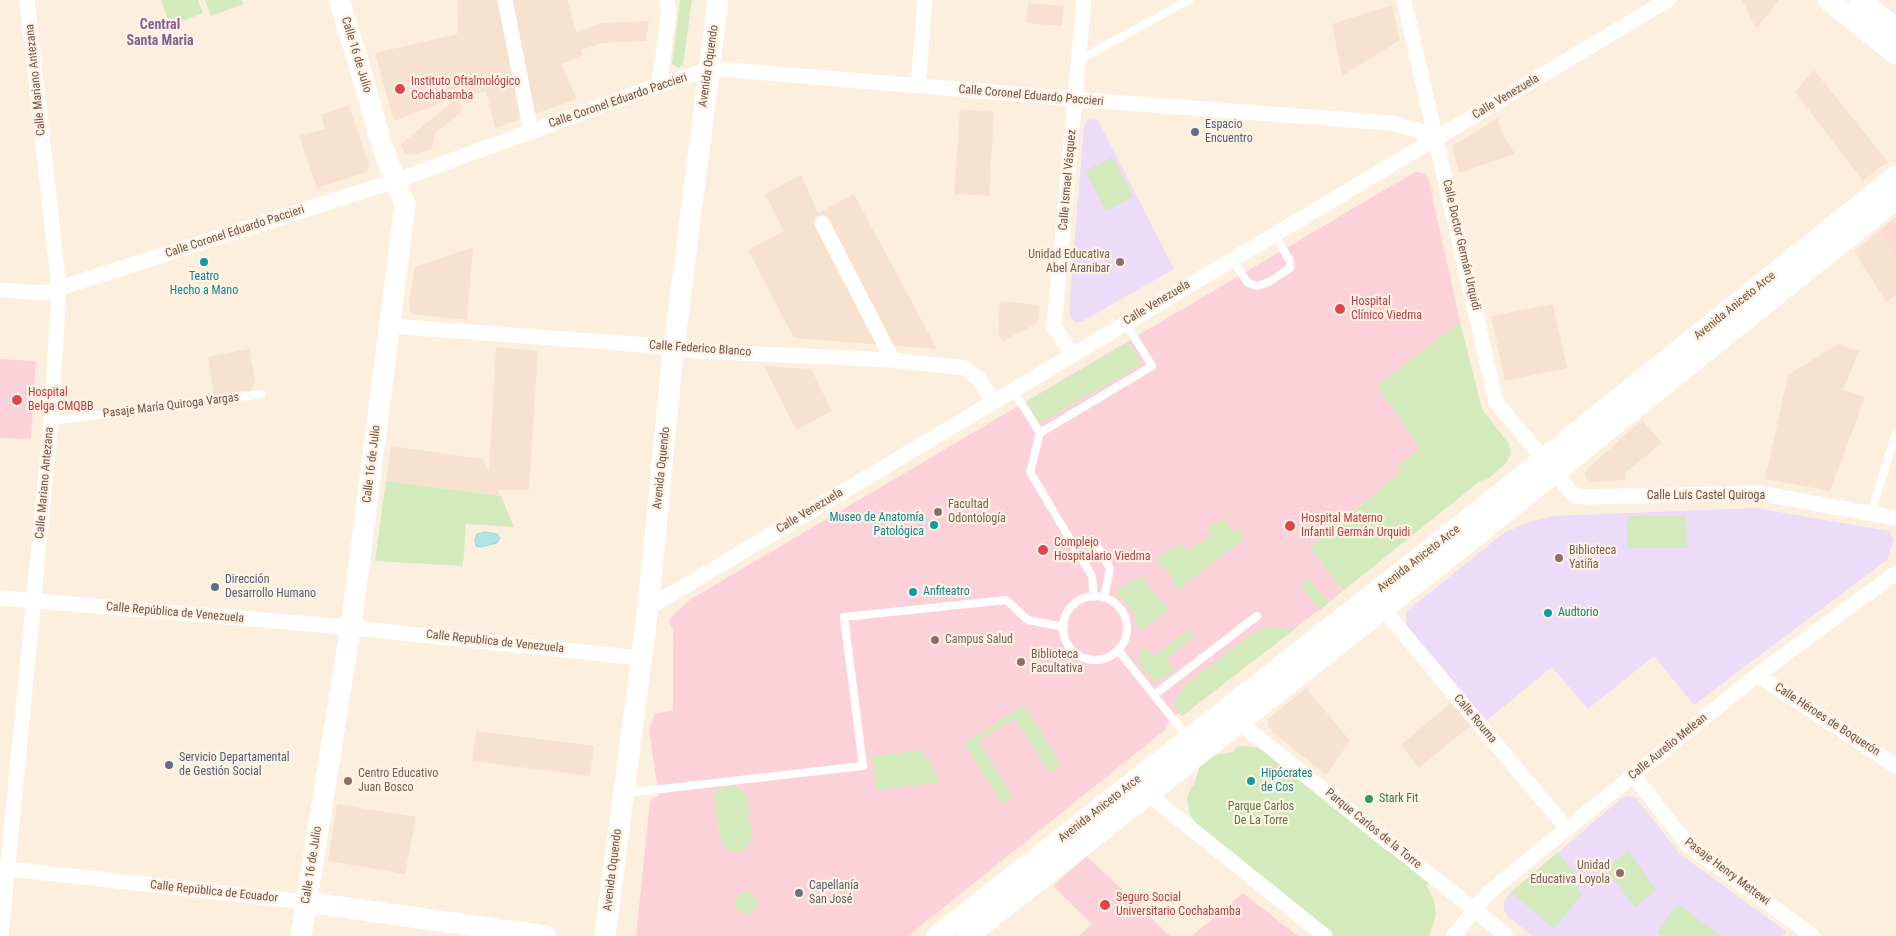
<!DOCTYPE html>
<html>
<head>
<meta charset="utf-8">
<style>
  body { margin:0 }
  canvas { display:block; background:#fdefde }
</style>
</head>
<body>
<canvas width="1896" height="936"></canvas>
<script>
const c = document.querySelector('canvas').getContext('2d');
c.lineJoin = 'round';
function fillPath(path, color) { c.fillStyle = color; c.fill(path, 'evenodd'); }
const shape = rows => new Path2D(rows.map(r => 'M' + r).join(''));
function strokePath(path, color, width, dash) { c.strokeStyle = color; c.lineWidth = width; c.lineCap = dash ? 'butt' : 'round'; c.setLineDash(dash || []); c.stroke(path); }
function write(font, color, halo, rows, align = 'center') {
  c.font = font + ' "Roboto Condensed",sans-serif'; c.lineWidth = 4.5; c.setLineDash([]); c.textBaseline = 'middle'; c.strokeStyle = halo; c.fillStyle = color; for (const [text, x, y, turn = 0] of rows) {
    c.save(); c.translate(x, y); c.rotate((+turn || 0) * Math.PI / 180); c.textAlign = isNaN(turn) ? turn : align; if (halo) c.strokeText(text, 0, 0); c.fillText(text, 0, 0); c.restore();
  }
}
fillPath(shape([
  [458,0,567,0,577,33,601,23,649,21,646,41,603,43,581,50,583,55,561,64,577,99,495,128,486,91,460,97,461,112,435,133,432,149,411,155,405,154,401,144,451,103,452,98,394,121,375,53,457,34],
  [1742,0,1779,0,1756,29],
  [1028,3,1064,6,1062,26,1026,23],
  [1392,5,1400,40,1342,76,1332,24],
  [1814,70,1888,162,1863,181,1795,92],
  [349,105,369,165,367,172,317,188,299,136,325,129,321,115],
  [960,109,994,112,989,196,954,194],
  [1498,118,1502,133,1515,154,1459,173,1452,146],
  [801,175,818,213,854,194,937,349,794,338,748,250,784,231,765,194],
  [1880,230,1896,257,1896,295,1886,302,1854,251],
  [473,247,467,320,413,314,409,310,409,303,415,267],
  [1000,301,1040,305,1038,320,1036,324,1003,341,998,333],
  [1553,304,1567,368,1505,381,1491,316],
  [1838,344,1859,351,1843,390,1865,397,1830,491,1765,479,1788,375],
  [496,347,538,351,529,490,498,490,501,496,386,481,391,446,483,459,489,471],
  [249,349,255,380,251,390,214,395,208,357],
  [764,366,811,369,832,411,796,430],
  [1642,420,1662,443,1626,472,1626,480,1594,482,1587,480,1585,474,1587,469],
  [1306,688,1350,741,1326,775,1275,734,1269,728,1268,724,1268,719],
  [1452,702,1471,725,1419,768,1401,745],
  [476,731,594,746,590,776,472,761],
  [337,804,416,817,405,874,328,861]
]), '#f7e2cf');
fillPath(shape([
  [1896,217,1896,257,1880,230]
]), '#fedbd1');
fillPath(shape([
  [1092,119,1098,120,1174,269,1081,322,1075,322,1071,318,1069,309,1084,126,1087,121],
  [1755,508,1889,531,1894,540,1887,560,1694,705,1654,656,1588,709,1552,667,1486,721,1406,626,1407,611,1504,533,1529,522,1555,516],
  [1628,796,1636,798,1680,854,1787,932,1783,936,1533,936,1508,917,1504,910,1504,902,1508,895,1622,798]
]), '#ecdbf9');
fillPath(shape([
  [1415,172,1422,173,1428,177,1460,322,1378,386,1420,448,1398,467,1401,472,1310,547,1343,591,1182,716,1179,713,1166,725,1165,730,908,936,636,936,650,802,653,797,659,796,649,730,655,713,673,711,673,630,669,623,670,619,673,615,691,599],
  [0,359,36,361,31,439,0,438],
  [1087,856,1170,936,1079,936,1092,924,1053,886],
  [1243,893,1298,936,1192,936]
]), '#fcd1d9');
fillPath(shape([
  [161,0,198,0,203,13,170,26],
  [205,0,242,0,243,4,211,16],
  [680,0,692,0,683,65,678,68,672,64],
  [1113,157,1133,197,1106,211,1085,171],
  [1460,322,1482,409,1509,444,1511,454,1506,463,1488,479,1480,481,1343,591,1310,547,1401,472,1397,467,1420,448,1377,386],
  [1129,342,1142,364,1039,423,1026,402],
  [386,481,501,496,514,527,466,524,463,566,375,561],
  [1627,516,1686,516,1687,548,1627,548],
  [1225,518,1233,532,1240,528,1244,538,1177,591,1168,570,1159,565,1157,557,1182,543,1187,550,1211,536,1207,528],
  [1141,576,1169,610,1140,631,1134,615,1124,600,1115,592],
  [1308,578,1328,603,1320,610,1300,585],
  [1268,627,1295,629,1182,716,1173,704,1186,684,1253,633],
  [1189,628,1194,636,1166,659,1175,670,1156,682,1140,666,1139,660,1142,645,1154,657],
  [1024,705,1062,765,1050,773,1015,719,978,741,1013,797,1002,803,964,743],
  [1245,746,1263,748,1273,756,1274,760,1387,851,1395,851,1428,881,1427,886,1434,901,1436,915,1429,936,1331,936,1198,826,1190,815,1187,799,1191,788,1194,784,1201,762,1206,757,1232,752,1237,747],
  [924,750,925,755,941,782,876,790,872,756],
  [732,785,743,791,746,797,753,837,747,849,735,852,728,850,723,846,720,839,714,799,716,792,720,788],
  [1628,851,1657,890,1635,907,1605,868],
  [1558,852,1575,874,1569,878,1582,894,1554,929,1511,892],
  '735 903a11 11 0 1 1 22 0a11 11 0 1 1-22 0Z',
  [1678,904,1721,936,1662,936,1657,932]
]), '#d3ebbc');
const water = shape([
  [485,532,497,534,500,538,497,543,481,547,476,546,475,540,477,534,485,532]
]);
fillPath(water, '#b2e4e7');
strokePath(water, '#98d4d9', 1);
strokePath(shape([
  [1079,60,1189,0],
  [1232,259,1248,283,1257,286,1269,282,1290,268,1290,261,1274,234],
  [1013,390,1040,433,1152,366,1125,322],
  [51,421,262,394],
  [1040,433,1030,472,1092,576,1094,597],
  [1871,513,1896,433],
  [1098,547,1110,569,1104,598],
  '1063 628a32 32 0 1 1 64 0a32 32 0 1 1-64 0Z',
  [1118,650,1188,738],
  [1154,695,1257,616],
  [626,793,863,766,844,617,1006,600,1028,620,1064,627]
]), '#fff', 8);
strokePath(shape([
  [505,0,531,132],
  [1404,0,1496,402,1570,491,1576,496,1587,497,1758,493,1896,518],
  [659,85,669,10,666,0],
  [918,86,925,0],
  [822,223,885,345,892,360],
  [0,290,45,293,59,288,395,181,659,85,709,70,732,70,1086,100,1391,123,1417,130,1437,138],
  [390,326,646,345,695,351,892,360,965,368,979,379,993,402],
  [1072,353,1054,327,1084,0],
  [0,598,334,626,640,658],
  [648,608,1668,0],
  [1383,609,1567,829],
  [1757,675,1896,766],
  [1240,721,1250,731,1507,936],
  [1633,775,1687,844,1813,936],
  [1148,794,1325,936],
  [0,868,306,902],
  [1,936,51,421,59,288,27,0],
  [1454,936,1489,892,1757,675,1896,573]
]), '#fff', 15);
strokePath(shape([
  [1828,0,1896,54],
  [1860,0,1896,29],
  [306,902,546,936],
  [301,936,353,612,405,205,382,146,358,61,339,0],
  [605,936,648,608,672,363,718,0],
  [937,936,1471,517,1896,176],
  [968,936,1457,551,1896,199]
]), '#fff', 21);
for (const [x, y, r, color] of [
  [400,89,6,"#e0444e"],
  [1195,132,5,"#5c6f8a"],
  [204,262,5,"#0f9aa8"],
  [1120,262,5,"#8d6e63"],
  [1340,309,6,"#e0444e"],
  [17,400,6,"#e0444e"],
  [938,512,5,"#8d6e63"],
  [934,525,5,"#0f9aa8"],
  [1290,526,6,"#e0444e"],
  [1043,550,6,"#e0444e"],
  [1559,558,5,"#8d6e63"],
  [215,587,5,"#5c6f8a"],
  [913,592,5,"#0f9aa8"],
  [1548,613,5,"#0f9aa8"],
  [935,640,5,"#8d6e63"],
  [1021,662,5,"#8d6e63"],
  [169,765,5,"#5c6f8a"],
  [348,781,5,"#8d6e63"],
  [1251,781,5,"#0f9aa8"],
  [1369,799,5,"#2e9e5b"],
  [1620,873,5,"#8d6e63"],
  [799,893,5,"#6b7280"],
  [1105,905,6,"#e0444e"]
]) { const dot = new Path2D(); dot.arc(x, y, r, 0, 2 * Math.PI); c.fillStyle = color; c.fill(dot); strokePath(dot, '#fff3e5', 2); }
write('12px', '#745245', '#fff3e5', [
  ["Calle 16 de Julio",356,55,73],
  ["Avenida Oquendo",709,66,-82],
  ["Calle Mariano Antezana",36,80,-96],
  ["Calle Coronel Eduardo Paccieri",1031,96,5],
  ["Calle Venezuela",1506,97,-31],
  ["Calle Coronel Eduardo Paccieri",618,101,-19],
  ["Calle Ismael Vásquez",1068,180,-85],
  ["Calle Coronel Eduardo Paccieri",235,232,-18],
  ["Calle Doctor Germán Urquidi",1461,245,77],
  ["Calle Venezuela",1157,303,-31],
  ["Avenida Aniceto Arce",1735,306,-39],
  ["Calle Federico Blanco",700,349,4],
  ["Pasaje María Quiroga Vargas",171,406,-7],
  ["Calle 16 de Julio",372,464,-83],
  ["Avenida Oquendo",662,468,-84],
  ["Calle Mariano Antezana",45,483,-85],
  ["Calle Luis Castel Quiroga",1706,496],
  ["Calle Venezuela",810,511,-31],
  ["Avenida Aniceto Arce",1419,559,-38],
  ["Calle República de Venezuela",175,613,5],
  ["Calle Republica de Venezuela",495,642,6],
  ["Calle Rouma",1475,719,50],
  ["Calle Héroes de Boquerón",1827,720,33],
  ["Calle Aurelio Melean",1668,747,-39],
  ["Avenida Aniceto Arce",1100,809,-38],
  ["Parque Carlos de la Torre",1373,829,39],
  ["Calle 16 de Julio",312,865,-81],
  ["Avenida Oquendo",613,870,-83],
  ["Pasaje Henry Mettewi",1727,872,37],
  ["Calle República de Ecuador",214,892,6]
]);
write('12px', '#be3a42', '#fff3e5', [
  ["Instituto Oftalmológico",411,82],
  ["Cochabamba",411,96],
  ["Hospital",1351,302],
  ["Clínico Viedma",1351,316],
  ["Hospital",28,393],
  ["Belga CMQBB",28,407],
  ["Hospital Materno",1301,519],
  ["Infantil Germán Urquidi",1301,533],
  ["Complejo",1054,543],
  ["Hospitalario Viedma",1054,557],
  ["Seguro Social",1116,898],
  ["Universitario Cochabamba",1116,912]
], 'left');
write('12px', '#4e5e75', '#fff3e5', [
  ["Espacio",1205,125],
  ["Encuentro",1205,139],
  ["Dirección",225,580],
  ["Desarrollo Humano",225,594],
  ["Servicio Departamental",179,758],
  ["de Gestión Social",179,772]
], 'left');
write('12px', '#785e54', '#fff3e5', [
  ["Unidad Educativa",1110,255,"right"],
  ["Abel Aranibar",1110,269,"right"],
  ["Facultad",948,505],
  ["Odontología",948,519],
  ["Biblioteca",1569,551],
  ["Yatiña",1569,565],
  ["Campus Salud",945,640],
  ["Biblioteca",1031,655],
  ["Facultativa",1031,669],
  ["Centro Educativo",358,774],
  ["Juan Bosco",358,788],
  ["Unidad",1610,866,"right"],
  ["Educativa Loyola",1610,880,"right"]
], 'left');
write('12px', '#0d838f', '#fff3e5', [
  ["Teatro",204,277,"center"],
  ["Hecho a Mano",204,291,"center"],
  ["Museo de Anatomía",924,518,"right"],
  ["Patológica",924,532,"right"],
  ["Anfiteatro",923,592],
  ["Audtorio",1558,613],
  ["Hipócrates",1261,774],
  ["de Cos",1261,788]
], 'left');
write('12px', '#27864d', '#fff3e5', [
  ["Stark Fit",1379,799]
], 'left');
write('12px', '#547a3d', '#fff3e5', [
  ["Parque Carlos",1261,807],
  ["De La Torre",1261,821]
]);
write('12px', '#5b616d', '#fff3e5', [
  ["Capellanía",809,886],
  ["San José",809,900]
], 'left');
write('bold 14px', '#816098', '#fff3e5', [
  ["Central",160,25],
  ["Santa Maria",160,41]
]);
</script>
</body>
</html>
